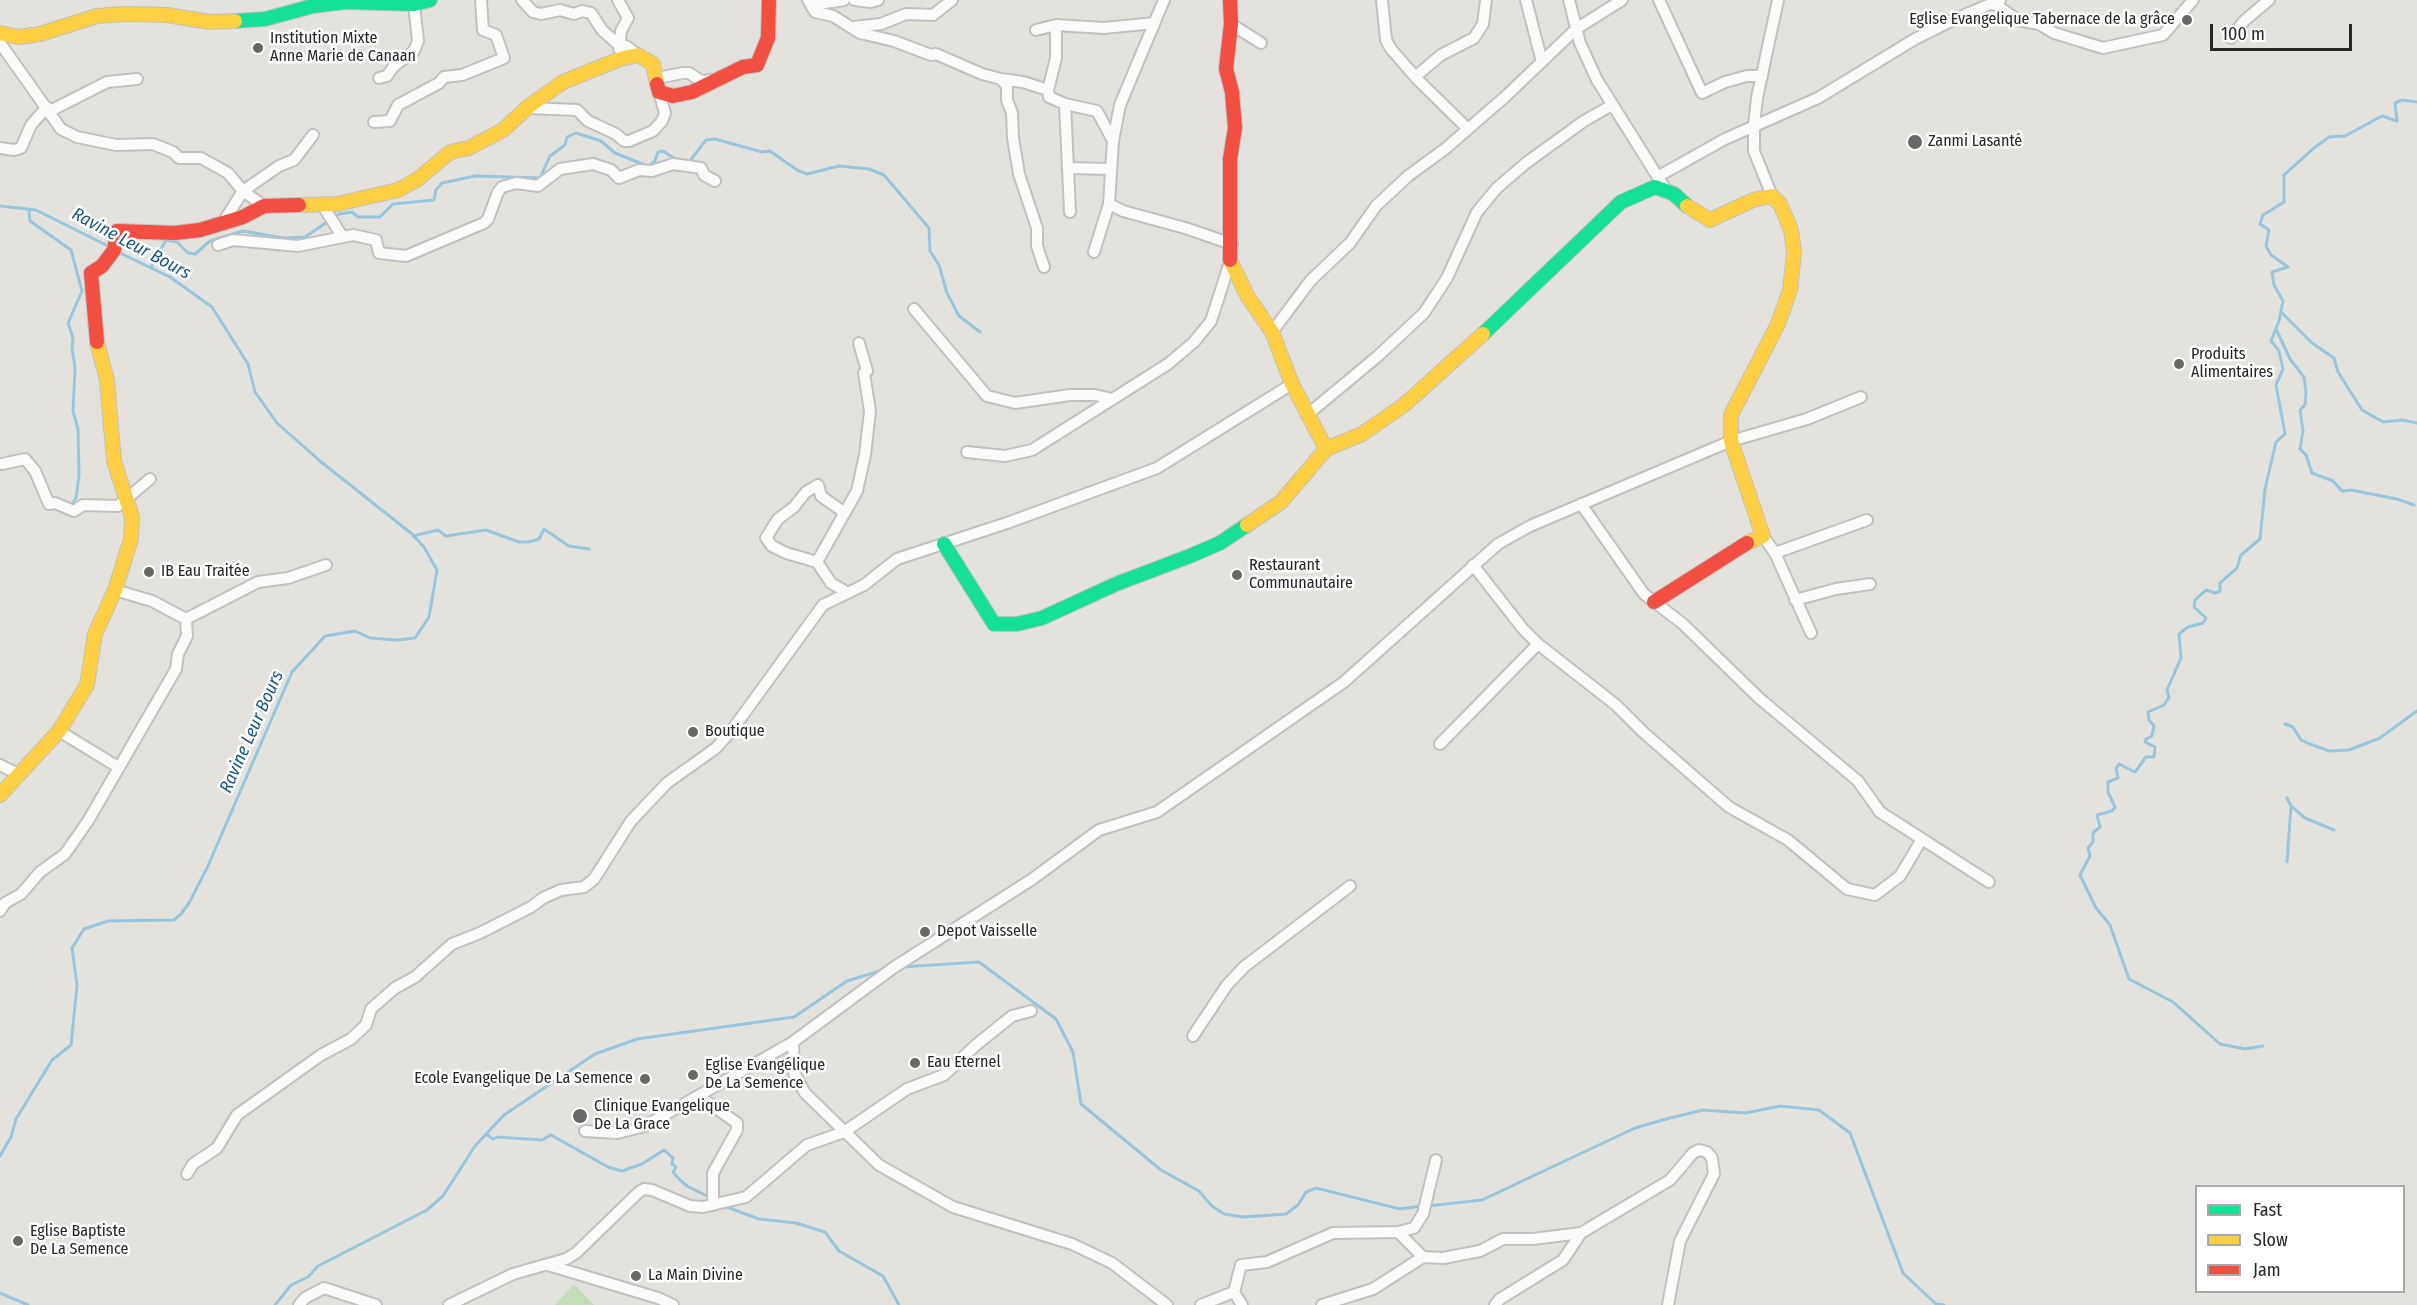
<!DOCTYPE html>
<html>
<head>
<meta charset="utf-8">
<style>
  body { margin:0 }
  #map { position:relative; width:2417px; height:1305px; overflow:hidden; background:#e4e2dc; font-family:"Fira Sans Condensed",sans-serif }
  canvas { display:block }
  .legend { position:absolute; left:2195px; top:1185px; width:210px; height:108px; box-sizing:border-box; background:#fff; border:2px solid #a8a8a8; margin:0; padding:8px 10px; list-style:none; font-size:18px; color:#262626 }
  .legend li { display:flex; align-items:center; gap:12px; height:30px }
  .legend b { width:30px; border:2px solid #a8a8a8 }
  .scale { position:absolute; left:2210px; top:24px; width:142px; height:27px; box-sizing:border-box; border:3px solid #262626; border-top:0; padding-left:8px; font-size:18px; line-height:21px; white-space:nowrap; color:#262626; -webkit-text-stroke:4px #fff; paint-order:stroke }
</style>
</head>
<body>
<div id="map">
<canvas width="2417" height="1305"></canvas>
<ul class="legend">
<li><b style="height:8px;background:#16e098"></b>Fast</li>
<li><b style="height:8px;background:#ffcf43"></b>Slow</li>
<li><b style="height:8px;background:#f24e42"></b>Jam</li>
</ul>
<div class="scale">100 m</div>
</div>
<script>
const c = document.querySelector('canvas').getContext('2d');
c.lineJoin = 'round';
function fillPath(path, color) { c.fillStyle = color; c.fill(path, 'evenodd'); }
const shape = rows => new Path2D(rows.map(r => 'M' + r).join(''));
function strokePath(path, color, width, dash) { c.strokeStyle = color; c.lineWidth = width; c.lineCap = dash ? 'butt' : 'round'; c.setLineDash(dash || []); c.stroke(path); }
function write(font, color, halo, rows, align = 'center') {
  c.font = font + ' "Fira Sans Condensed",sans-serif'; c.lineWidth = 5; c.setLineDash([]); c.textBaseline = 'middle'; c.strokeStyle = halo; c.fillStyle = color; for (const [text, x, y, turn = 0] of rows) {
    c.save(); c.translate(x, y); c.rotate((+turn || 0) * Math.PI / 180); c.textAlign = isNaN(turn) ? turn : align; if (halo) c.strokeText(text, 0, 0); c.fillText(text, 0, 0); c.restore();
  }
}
fillPath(shape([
  [574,1284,594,1305,555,1305]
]), '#c4ddb8');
strokePath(shape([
  [689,162,706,140,715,139,762,152,770,151,797,170,807,174,839,166,869,169,884,175,929,228,930,251,939,265,947,293,959,316,980,332],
  [0,206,36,210,110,247],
  [29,210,30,221,71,250,82,291,68,323,73,338,72,348,75,368,73,411,78,429,79,475,76,498,71,506],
  [151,267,166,240,177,242,188,253,195,254,210,241,243,231,283,238,305,237,339,214,352,212,358,217,380,217,393,204,434,200,436,190,442,183,475,176,540,178,550,156,565,145,567,137,576,133,601,141,615,153,645,165,649,166,655,161,658,152,663,151,677,160],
  [2281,312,2312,343,2334,358,2338,372,2362,410,2383,422,2402,420,2417,423],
  [2277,331,2290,359,2304,377,2306,392,2305,405,2300,410,2303,431,2300,449,2306,455,2312,473,2333,481,2342,491,2351,490,2397,499,2414,505],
  [413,536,438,530,446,536,486,530,519,542,529,542,539,539,544,529,569,546,589,549],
  [2285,724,2293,727,2301,740,2310,744,2329,751,2349,750,2380,738,2417,711],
  [2287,798,2291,806,2305,818,2334,830],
  [2287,862,2291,806],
  [902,967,979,962,1056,1019,1073,1052,1081,1104,1161,1170,1199,1191,1212,1206,1224,1214,1243,1217,1286,1214,1298,1205,1306,1192,1316,1188,1400,1209,1421,1206],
  [2263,1046,2245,1049,2220,1044,2173,1002,2129,979,2110,925,2096,908,2080,875,2090,856,2088,848,2093,842,2093,833,2100,827,2097,815,2112,811,2115,807,2108,792,2108,782,2118,778,2116,769,2119,764,2135,772,2146,757,2154,757,2155,747,2145,742,2146,739,2152,736,2154,726,2149,720,2148,712,2164,705,2169,697,2167,690,2181,658,2179,634,2188,627,2203,623,2206,618,2194,607,2195,600,2206,590,2215,593,2220,591,2220,583,2237,568,2241,555,2260,539,2265,489,2276,442,2285,434,2276,385,2283,369,2279,351,2271,341,2279,321,2283,301,2274,285,2272,272,2288,267,2271,255,2266,246,2269,230,2260,224,2263,215,2284,202,2284,175,2314,148,2329,137,2345,136,2382,116,2397,121,2395,103,2402,100,2417,102],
  [486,1134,493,1139,497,1137,542,1140,551,1135,608,1167,622,1171,642,1164,664,1150,673,1158,672,1164,676,1167,673,1172,679,1179,687,1186,711,1198],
  [0,1156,11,1137,16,1119,52,1060,71,1045,77,985,72,948,84,929,108,921,174,920,181,914,189,903,207,868,292,672,325,636,355,631,370,638,397,640,415,638,429,617,437,570,424,547,412,534,320,461,277,423,255,392,248,364,212,307,170,277,118,252],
  [724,1206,759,1219,796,1223,825,1232,839,1251,883,1276,899,1305],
  [1428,1206,1482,1200,1635,1128,1670,1118,1703,1110,1746,1113,1780,1106,1819,1110,1850,1133,1903,1273,1936,1304,1944,1305],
  [0,1293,28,1305],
  [275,1305,291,1285,308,1277,318,1266,427,1210,443,1196,475,1146,504,1115,595,1054,637,1039,794,1017,847,981,883,970]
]), '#98c5de', 3);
const street = shape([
  [522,0,533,12,541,14,560,10,574,14,582,11,591,13,602,30,620,46,626,46,638,55],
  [618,0,628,18,621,31,619,49],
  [808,0,815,12,833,16,860,33,894,41,931,55,936,54,982,74,1001,79,1007,86,1007,100,1012,113,1013,138,1019,174,1037,228,1037,246,1044,267],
  [815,0,819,4,844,0],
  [854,0,871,2,878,0],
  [1382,0,1386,40,1391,49,1418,80,1467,128],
  [1526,0,1542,62],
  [1569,0,1580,43,1597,80,1666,190],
  [1659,0,1702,93,1725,82,1747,76,1762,76],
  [1993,3,2018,20,2039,24,2054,33,2103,48,2163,35,2193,0],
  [1231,24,1261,43],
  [1056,25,1056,58,1048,90,1049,97,1065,104,1070,212],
  [853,27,881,24,906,14,933,15,952,0],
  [1036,30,1056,25,1104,28,1154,23],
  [2231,38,2244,21,2269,0],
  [0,43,61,129,77,137,116,145,153,144,173,152,179,158,201,158,228,173,243,191,264,206],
  [1415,77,1441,55,1474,38,1483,24,1486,0],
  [379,78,387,76,394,66,414,51,418,41,414,4],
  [657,78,683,73,689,73,701,81,714,80],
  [1001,79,1023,82,1048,90],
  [1065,104,1097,111,1113,141],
  [528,108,577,110,588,121,616,134,624,141,629,141,653,131,662,121,665,113,659,92],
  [50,111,107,82,137,79],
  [374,122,390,121,398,105,439,83,444,77,462,75,504,58,496,35,483,30,481,0],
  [0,148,14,150,21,148,31,125,47,107],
  [1068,168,1110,169],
  [1659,176,1725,139,1818,98,1915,39,1955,19,2000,0],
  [1772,196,1754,151,1754,125,1757,98,1778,0],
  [1109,204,1123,211,1185,228,1232,244],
  [323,206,342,236],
  [224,221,243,191,279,166,294,160,313,135],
  [218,245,233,240,298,246,353,235,376,240,379,253,406,256,484,223,488,219,498,192,502,187,516,183,538,186,560,169,593,164,611,170,619,178,639,170,652,171,673,164,701,168,704,175,715,181],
  [1094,252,1109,204,1113,141,1120,105,1164,0],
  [914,309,987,396,1015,403,1070,395,1095,395,1112,399],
  [1272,332,1311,280,1350,243,1376,206,1408,176,1445,149,1506,96,1576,29,1622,0],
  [1307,415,1378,356,1424,313,1447,278,1477,212,1497,188,1526,163,1584,121,1612,105],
  [967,452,1005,456,1032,450,1168,364,1194,342,1211,321,1230,262],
  [2,464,25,459,35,471,49,504,55,503,74,511,83,505,118,506,150,479],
  [1581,504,1644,594,1683,624,1759,698,1858,781,1880,812,1989,882],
  [1763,536,1775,553,1811,633],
  [1775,553,1867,520],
  [817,562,786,553,772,546,766,538,778,519,794,507,806,492,818,485,821,496,845,513],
  [1473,565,1523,629,1538,644,1616,705,1643,732,1729,807,1788,840,1847,889,1875,895,1900,876,1922,839],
  [115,590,152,601,186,619],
  [848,593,831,583,817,562,857,491,865,455,870,411,864,373,867,371,859,343],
  [1795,600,1836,589,1870,584],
  [186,619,258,582,288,578,326,565],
  [59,731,118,767],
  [1440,744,1538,644],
  [0,765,18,774],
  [0,911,5,903,21,894,40,872,65,854,88,821,176,669,178,654,187,636,186,619],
  [1193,1036,1227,985,1244,967,1350,886],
  [793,1042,794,1073,805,1093,879,1165,953,1207,1072,1244,1112,1263,1167,1305],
  [699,1096,737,1123,737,1130,713,1173,713,1205],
  [585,1131,617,1133,645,1126,793,1042,893,968,1031,880,1099,830,1157,812,1344,682,1498,544,1530,526,1731,441,1807,419,1861,397],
  [187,1174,193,1164,217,1148,237,1115,321,1055,351,1039,366,1025,371,1009,395,988,415,977,452,944,480,933,531,907,543,898,561,890,584,887,594,879,631,821,667,783,716,748,732,730,823,605,864,585,897,559,1007,523,1157,468,1292,384],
  [1398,1232,1423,1257,1443,1258,1480,1251,1503,1239,1533,1239,1581,1233,1670,1180,1693,1153,1699,1150,1707,1152,1712,1158,1714,1174,1680,1241,1668,1305],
  [548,1265,658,1298,673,1305],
  [1234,1292,1242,1305],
  [299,1305,305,1298,324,1288,376,1305],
  [449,1305,513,1274,566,1259,576,1253,639,1192,644,1189,652,1190,690,1206,703,1207,746,1197,807,1145,844,1132,907,1089,944,1075,976,1045,1012,1016,1031,1011],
  [1201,1305,1234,1292,1241,1265,1267,1262,1333,1233,1398,1232,1414,1228,1423,1214,1436,1160],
  [1322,1305,1373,1289,1423,1257],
  [1495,1305,1500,1299,1563,1260,1581,1233]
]);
const fast = shape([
  [235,21,265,19,313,6,345,2,414,4,430,0],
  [1483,334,1621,202,1655,187,1674,194,1687,206],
  [944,544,994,624,1017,624,1042,618,1116,584,1190,556,1220,543,1247,525]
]);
const slow = shape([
  [0,33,19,37,40,34,97,16,126,14,167,15,210,22,235,21],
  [299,205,337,204,398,190,418,179,450,152,469,148,503,130,529,106,563,82,620,59,638,55,653,64,657,84],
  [1687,206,1710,220,1753,200,1772,196,1780,204,1791,230,1794,253,1790,290,1778,324,1731,415,1731,441,1763,536,1747,543],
  [1230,260,1248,297,1272,332,1292,384,1326,449],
  [1247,525,1281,502,1326,449,1362,434,1404,405,1483,334],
  [0,795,59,731,87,685,95,634,115,590,131,539,132,517,114,461,107,380,97,342]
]);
const jam = shape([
  [1230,0,1231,24,1226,69,1232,92,1235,128,1230,159,1230,260],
  [657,84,659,92,673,96,692,92,743,67,757,65,768,38,769,0],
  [97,342,91,273,102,266,114,250,117,231,175,233,200,230,243,217,264,206,299,205],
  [1654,602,1747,543]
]);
strokePath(street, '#c2c1c1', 14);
strokePath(fast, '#c2c1c1', 16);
strokePath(slow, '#c2c1c1', 16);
strokePath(jam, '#c2c1c1', 16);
strokePath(street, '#fbfbfa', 10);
strokePath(fast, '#16e098', 14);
strokePath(slow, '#ffcf43', 14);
strokePath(jam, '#f24e42', 14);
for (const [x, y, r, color] of [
  [2187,20,6,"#686866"],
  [258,48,6,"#686866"],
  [1915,142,8,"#686866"],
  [2179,364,6,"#686866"],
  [149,572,6,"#686866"],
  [1237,575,6,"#686866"],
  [693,732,6,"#686866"],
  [925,932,6,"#686866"],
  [915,1063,6,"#686866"],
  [693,1075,6,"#686866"],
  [645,1079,6,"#686866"],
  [580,1116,8,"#686866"],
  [18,1241,6,"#686866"],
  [636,1276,6,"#686866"]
]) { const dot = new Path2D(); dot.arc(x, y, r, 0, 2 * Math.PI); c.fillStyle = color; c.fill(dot); strokePath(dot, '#fff', 2); }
write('16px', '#262626', '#fff', [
  ["Eglise Evangelique Tabernace de la grâce",2175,20,"right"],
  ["Institution Mixte",270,39],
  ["Anne Marie de Canaan",270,57],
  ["Zanmi Lasanté",1928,142],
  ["Produits",2191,355],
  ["Alimentaires",2191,373],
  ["Restaurant",1249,566],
  ["Communautaire",1249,584],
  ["IB Eau Traitée",161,572],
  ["Boutique",705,732],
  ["Depot Vaisselle",937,932],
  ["Eau Eternel",927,1063],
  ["Eglise Evangélique",705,1066],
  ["De La Semence",705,1084],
  ["Ecole Evangelique De La Semence",633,1079,"right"],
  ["Clinique Evangelique",594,1107],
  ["De La Grace",594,1125],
  ["Eglise Baptiste",30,1232],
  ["De La Semence",30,1250],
  ["La Main Divine",648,1276]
], 'left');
write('italic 18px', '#1c5585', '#fff', [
  ["Ravine Leur Bours",131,244,28],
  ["Ravine Leur Bours",252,732,-66]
]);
</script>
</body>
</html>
